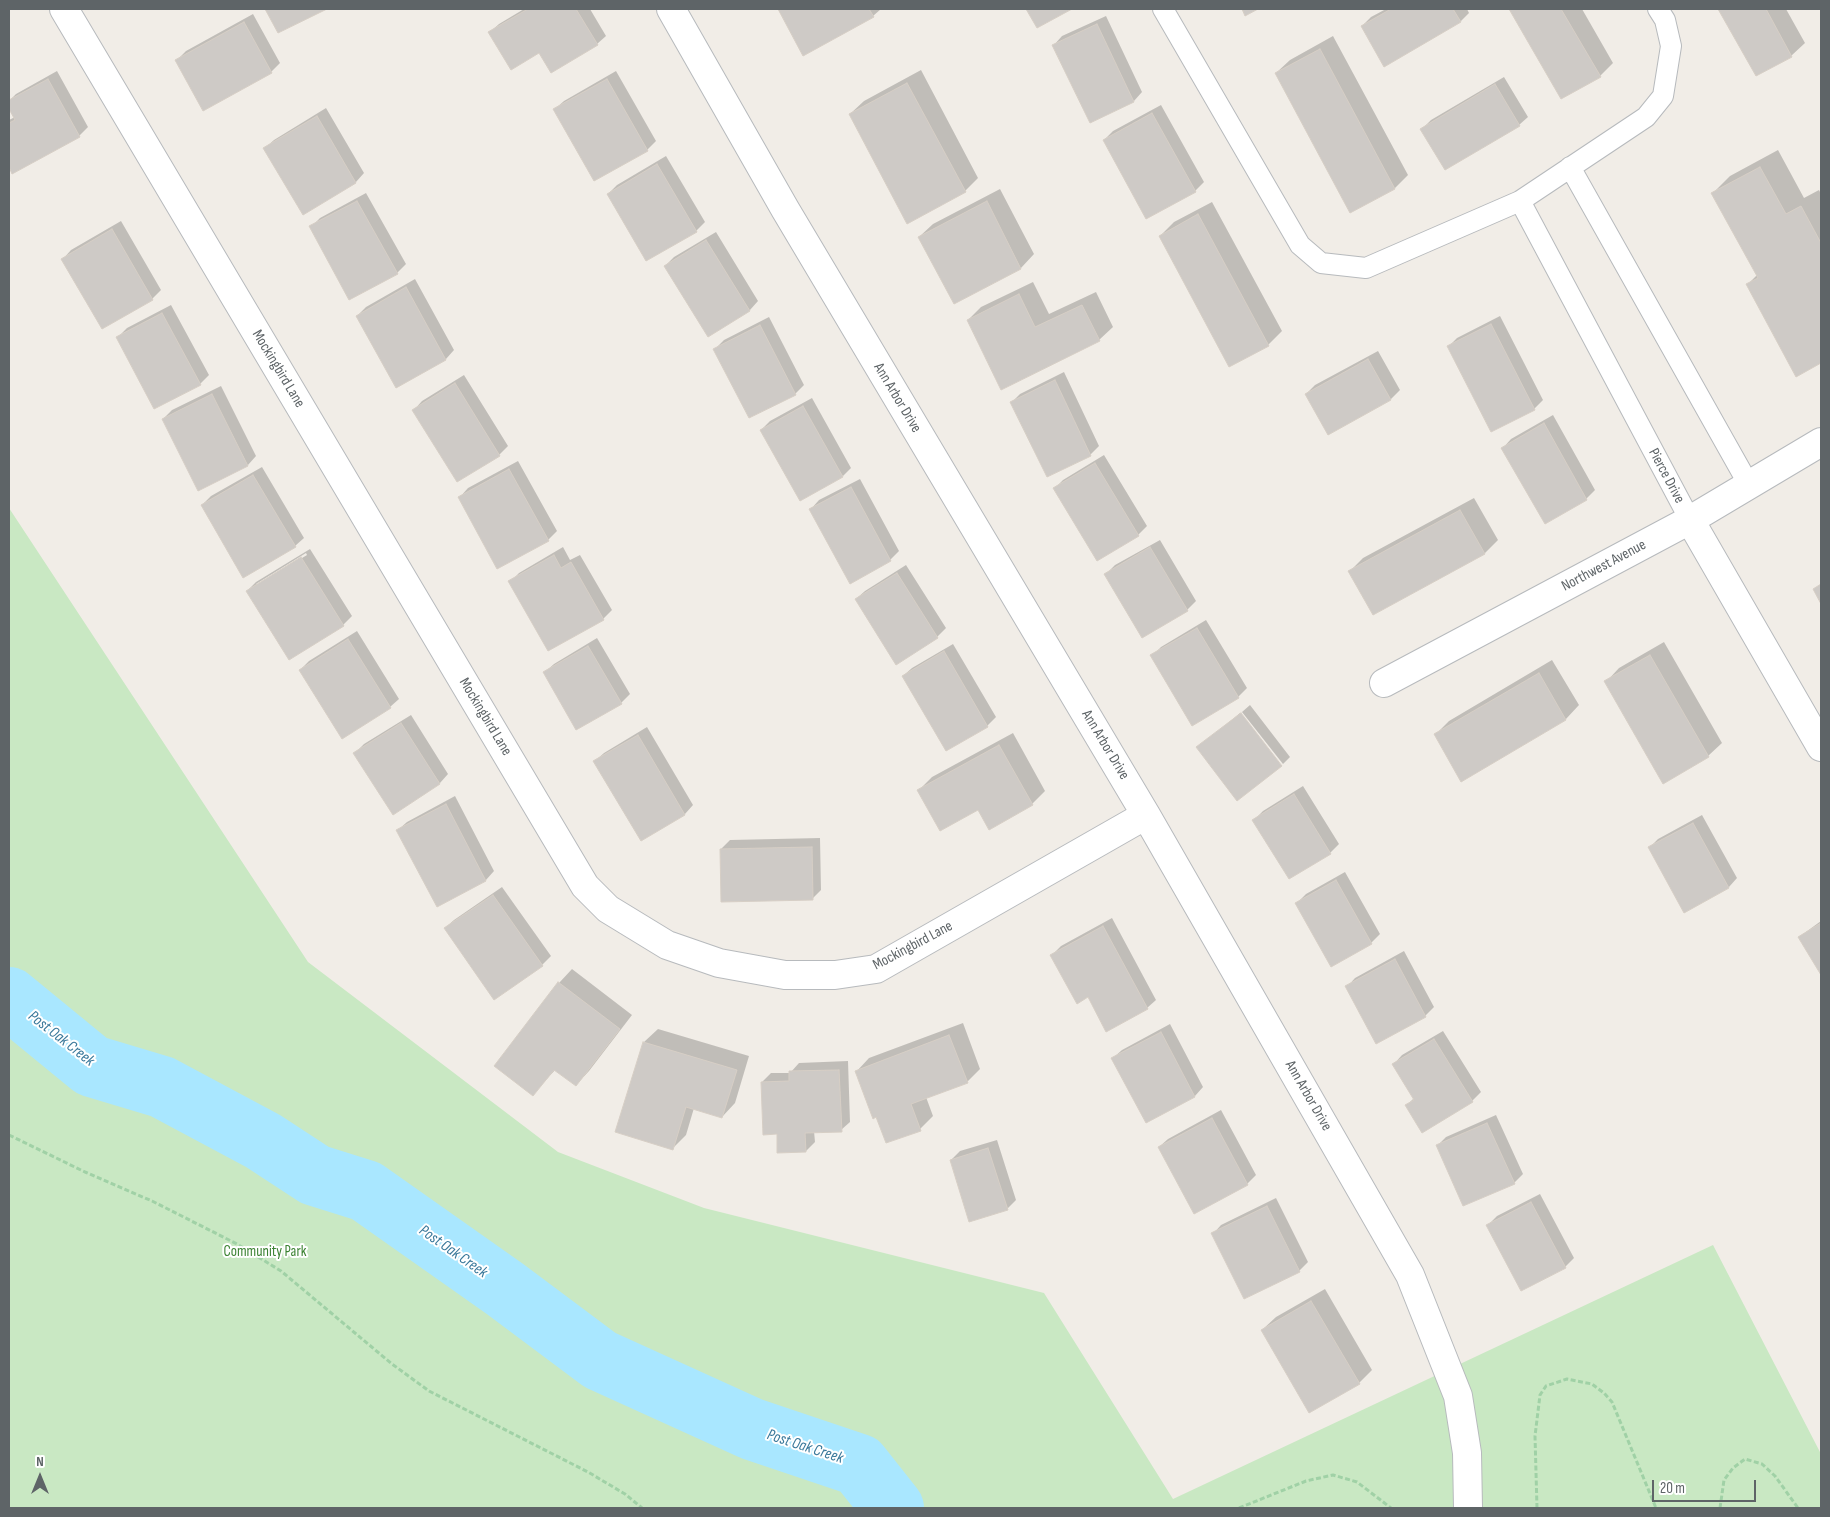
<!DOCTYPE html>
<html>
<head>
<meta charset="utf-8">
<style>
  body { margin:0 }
  #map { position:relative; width:1830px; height:1517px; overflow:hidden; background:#f1ede7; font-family:"Sofia Sans Condensed",sans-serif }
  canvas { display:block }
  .frame { position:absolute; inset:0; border:10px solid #5e6467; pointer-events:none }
  .north { position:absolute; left:15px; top:1452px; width:50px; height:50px; -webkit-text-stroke:4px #fff; paint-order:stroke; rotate:0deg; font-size:14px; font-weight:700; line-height:20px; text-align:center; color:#5e6467 }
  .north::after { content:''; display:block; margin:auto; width:18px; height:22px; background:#5e6467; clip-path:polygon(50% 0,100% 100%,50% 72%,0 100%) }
  .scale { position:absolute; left:1652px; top:1480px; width:104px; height:22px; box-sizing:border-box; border:2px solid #5e6467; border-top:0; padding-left:6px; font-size:15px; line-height:18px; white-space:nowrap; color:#5e6467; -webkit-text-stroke:4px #fff; paint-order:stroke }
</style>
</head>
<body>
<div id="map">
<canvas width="1830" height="1517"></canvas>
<div class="frame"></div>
<div class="north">N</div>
<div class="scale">20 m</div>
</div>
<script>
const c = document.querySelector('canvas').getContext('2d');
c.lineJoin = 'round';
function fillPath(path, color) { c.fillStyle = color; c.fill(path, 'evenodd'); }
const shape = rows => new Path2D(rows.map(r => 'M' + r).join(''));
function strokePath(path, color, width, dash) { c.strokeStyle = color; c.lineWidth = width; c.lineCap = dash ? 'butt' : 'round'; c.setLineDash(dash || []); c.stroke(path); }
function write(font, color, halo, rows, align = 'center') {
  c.font = font + ' "Sofia Sans Condensed",sans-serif'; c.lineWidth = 4; c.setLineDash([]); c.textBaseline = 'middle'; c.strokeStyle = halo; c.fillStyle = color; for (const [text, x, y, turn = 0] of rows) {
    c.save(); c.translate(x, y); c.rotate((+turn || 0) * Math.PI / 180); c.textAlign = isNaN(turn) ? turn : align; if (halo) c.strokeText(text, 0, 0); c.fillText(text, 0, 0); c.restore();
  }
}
fillPath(shape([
  [9,508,308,962,558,1152,704,1208,1044,1293,1173,1499,1713,1245,1821,1454,1821,1508,9,1508]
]), '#c9e8c3');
fillPath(shape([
  [267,9,324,9,279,32],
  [524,9,590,9,606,36,597,44,540,52,490,32,499,24],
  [779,9,881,9,873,16,804,54],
  [1386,9,1467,9,1469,13,1461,21,1362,26,1371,17],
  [1510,9,1582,9,1613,63,1600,76,1562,98],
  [1720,9,1786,9,1805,43,1791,56,1757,75],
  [253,14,280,63,271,72,177,60,186,51],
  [1106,16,1142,92,1134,101,1054,45,1062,36],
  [1333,36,1408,175,1395,188,1351,211,1276,73,1290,60],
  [921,70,978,178,965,191,850,114,864,101],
  [57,71,88,127,79,136,13,172,9,165,9,120,15,117,9,106,9,101,16,94],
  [616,71,656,141,647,150,555,109,564,101],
  [1504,77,1528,117,1519,125,1422,129,1431,120],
  [1161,105,1204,182,1195,191,1104,140,1113,131],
  [326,108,364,173,356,182,304,213,265,148,274,140],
  [1778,150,1804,198,1819,190,1821,194,1821,362,1797,375,1747,285,1757,275,1713,193,1730,176],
  [666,156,705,222,696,231,608,194,617,185],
  [1000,189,1034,254,1021,268,954,302,919,237,933,224],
  [366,193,406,264,397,273,311,227,320,218],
  [1212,202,1282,331,1268,345,1230,365,1160,236,1174,222],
  [121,221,161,290,152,299,63,259,71,250],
  [716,232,758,301,750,310,708,335,665,266,674,257],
  [415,279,454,350,446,359,397,387,357,316,366,307],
  [1033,282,1049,314,1096,292,1113,327,1099,340,968,320,981,307],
  [171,305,209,375,200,384,118,337,127,328],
  [1500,316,1543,400,1534,409,1448,347,1457,338],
  [769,317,804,385,795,394,715,349,724,340],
  [1378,351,1400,390,1391,399,1328,434,1306,394,1315,385],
  [1064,372,1099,446,1090,455,1012,402,1020,394],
  [464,375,508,446,499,455,414,410,422,401],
  [221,386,256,456,248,465,198,489,163,419,172,410],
  [812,398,851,468,843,476,761,430,770,421],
  [1553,415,1595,490,1586,499,1503,448,1511,439],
  [1104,455,1147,526,1138,535,1054,489,1063,480],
  [518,461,557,531,548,540,460,497,468,488],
  [262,467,304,538,295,546,202,505,211,496],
  [860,479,899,551,890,560,850,582,811,509,819,500],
  [1474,498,1498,540,1485,553,1350,571,1363,558],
  [1160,540,1196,601,1187,610,1106,574,1115,565],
  [563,547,570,560,580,555,612,610,603,619,549,650,510,582,519,573],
  [310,549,352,616,343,625,247,591,256,582],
  [306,553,307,555,256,586,256,584],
  [906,565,946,628,937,637,856,599,865,591],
  [1206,620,1247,688,1238,697,1152,656,1161,647],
  [357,631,399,699,390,707,300,670,309,661],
  [597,638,630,694,621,703,545,672,554,664],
  [1664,642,1722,743,1708,756,1606,682,1619,668],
  [953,644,996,717,987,726,946,750,903,676,912,668],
  [1552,660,1579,705,1566,719,1462,780,1436,734,1449,721],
  [1250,705,1290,757,1283,764,1242,712],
  [1240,713,1281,766,1198,748],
  [411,715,448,774,440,783,393,813,355,753,364,744],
  [647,727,693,805,685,814,641,839,595,761,604,753],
  [1013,733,1045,791,1032,804,978,808,919,790,932,777],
  [1303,786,1339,844,1330,853,1254,820,1263,811],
  [455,796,494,871,486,880,438,905,398,830,407,822],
  [1702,815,1737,878,1729,887,1685,911,1649,848,1658,839],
  [820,838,821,890,812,899,721,849,730,840],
  [1345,872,1380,934,1371,943,1297,903,1306,894],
  [502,887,551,956,542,965,445,928,454,920],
  [1112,918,1156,1000,1147,1008,1052,955,1061,946],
  [1821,921,1821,973,1799,937],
  [1404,951,1434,1007,1425,1016,1377,1042,1347,987,1355,978],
  [572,969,632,1015,589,1071,576,1085,556,1069,533,1094,559,983],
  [963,1023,980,1069,967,1082,926,1097,933,1116,920,1129,877,1115,856,1072,869,1058],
  [1170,1024,1203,1087,1195,1096,1146,1121,1113,1058,1122,1050],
  [658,1029,749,1056,735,1103,722,1117,694,1108,686,1135,673,1148,617,1131,644,1042],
  [1443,1031,1481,1092,1472,1101,1407,1105,1414,1098,1394,1064,1402,1055],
  [848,1061,850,1122,841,1130,814,1131,815,1142,806,1151,762,1082,771,1073,790,1073,799,1063],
  [1221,1110,1256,1175,1247,1184,1195,1212,1159,1147,1168,1139],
  [1496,1115,1523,1174,1514,1183,1437,1146,1446,1137],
  [997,1140,1016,1200,1007,1209,951,1160,960,1151],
  [1540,1194,1574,1258,1565,1267,1488,1225,1497,1216],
  [1276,1198,1308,1262,1299,1271,1213,1234,1221,1225],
  [1325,1289,1372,1370,1359,1383,1262,1330,1276,1317]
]), '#0003');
strokePath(shape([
  [9,998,92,1066,162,1087,263,1141,315,1175,366,1191,505,1289,600,1360,752,1429,859,1465,893,1508]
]), '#a9e7ff', 62);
const building = shape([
  [265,9,327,9,278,33,265,9],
  [528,9,576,9,598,45,551,73,539,53,511,70,488,32,528,9],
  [778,9,869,9,874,17,803,56,778,9],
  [1026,9,1072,9,1037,28,1026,9],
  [1242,9,1258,9,1245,16,1242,9],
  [1391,9,1453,9,1461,22,1384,67,1361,26,1391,9],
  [1509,9,1561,9,1601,77,1561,99,1509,9],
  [1718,9,1766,9,1792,57,1756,76,1718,9],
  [244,22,272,73,203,111,175,60,244,22],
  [1097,24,1134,102,1090,123,1052,45,1097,24],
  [1320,49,1395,189,1350,213,1275,73,1320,49],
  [48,79,80,137,12,174,9,167,9,123,15,120,9,109,9,100,48,79],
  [607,79,648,151,594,181,553,109,607,79],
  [907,83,966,192,907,224,849,114,907,83],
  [1495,84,1520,126,1445,170,1420,129,1495,84],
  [1152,113,1196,192,1146,219,1103,140,1152,113],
  [317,116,356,183,303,215,263,148,317,116],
  [657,164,697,232,646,261,607,194,657,164],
  [1760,167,1786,214,1801,206,1821,243,1821,363,1796,377,1746,284,1758,278,1711,193,1760,167],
  [357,201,398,274,349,300,309,226,357,201],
  [987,201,1021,269,954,304,918,237,987,201],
  [1198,214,1269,346,1229,367,1159,236,1198,214],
  [112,229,153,300,102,329,61,259,112,229],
  [706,240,750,311,708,337,664,266,706,240],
  [406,287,446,360,396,388,356,316,406,287],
  [1019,294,1035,327,1082,305,1100,341,1001,390,967,320,1019,294],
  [162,313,201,385,154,409,116,337,162,313],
  [1491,324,1535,410,1491,432,1447,346,1491,324],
  [760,325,796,395,749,418,713,349,760,325],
  [1368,359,1391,400,1328,435,1305,394,1368,359],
  [1055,380,1091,456,1047,477,1010,402,1055,380],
  [455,383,500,456,457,482,412,410,455,383],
  [212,394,248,466,198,491,162,419,212,394],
  [803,406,843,477,800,501,760,430,803,406],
  [1544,423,1587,500,1545,524,1501,448,1544,423],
  [1095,463,1139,536,1097,561,1053,488,1095,463],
  [509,469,549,541,497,569,458,497,509,469],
  [253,475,296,547,243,578,201,505,253,475],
  [851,487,891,561,850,584,809,509,851,487],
  [1460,510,1485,554,1373,615,1348,571,1460,510],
  [1150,547,1188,611,1142,638,1104,574,1150,547],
  [554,555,561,568,571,562,604,620,548,651,508,581,554,555],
  [301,557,344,626,289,660,246,591,301,557],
  [897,573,938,638,896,665,855,599,897,573],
  [1821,584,1821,604,1813,589,1821,584],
  [1197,628,1239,698,1192,726,1150,655,1197,628],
  [348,639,391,708,342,739,299,670,348,639],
  [588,646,622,704,576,730,543,672,588,646],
  [944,651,988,727,946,751,902,676,944,651],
  [1650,655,1709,757,1663,784,1604,681,1650,655],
  [1539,673,1566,720,1461,782,1434,734,1539,673],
  [1241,713,1282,766,1237,801,1196,747,1241,713],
  [401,723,440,784,393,815,353,753,401,723],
  [638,735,685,815,641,841,593,761,638,735],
  [999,745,1033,805,989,830,978,810,940,831,917,790,999,745],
  [1294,794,1331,854,1289,879,1252,820,1294,794],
  [446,804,486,881,437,907,396,830,446,804],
  [1693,823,1729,888,1684,913,1648,847,1693,823],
  [812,847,813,900,721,902,720,849,812,847],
  [1336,880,1372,944,1331,967,1295,903,1336,880],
  [493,895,543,966,494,1000,444,928,493,895],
  [1821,923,1821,975,1798,937,1821,923],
  [1103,926,1148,1009,1106,1032,1088,997,1077,1004,1050,955,1103,926],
  [1395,959,1426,1017,1376,1044,1345,986,1395,959],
  [558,982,620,1029,576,1086,554,1070,533,1096,494,1066,558,982],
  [1161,1032,1195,1097,1146,1123,1111,1058,1161,1032],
  [949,1035,968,1083,911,1104,921,1131,886,1143,876,1117,873,1119,855,1071,949,1035],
  [1434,1039,1473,1102,1422,1133,1405,1105,1414,1100,1392,1064,1434,1039],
  [643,1042,737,1070,722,1118,686,1107,673,1150,615,1132,643,1042],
  [839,1070,842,1132,805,1133,806,1152,777,1153,777,1134,763,1135,761,1082,789,1081,789,1071,839,1070],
  [1212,1118,1248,1185,1194,1214,1158,1147,1212,1118],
  [1487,1123,1515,1184,1463,1206,1436,1145,1487,1123],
  [988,1148,1008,1210,969,1222,950,1160,988,1148],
  [1531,1202,1566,1268,1521,1291,1486,1225,1531,1202],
  [1267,1206,1300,1272,1244,1299,1211,1233,1267,1206],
  [1311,1301,1360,1384,1309,1413,1261,1330,1311,1301]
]);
fillPath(building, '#cecac6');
strokePath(building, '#d6cec5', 1);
const lane = shape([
  [1163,9,1300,245,1321,263,1366,268,1520,201,1646,117,1663,96,1671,46,1665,20,1658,9],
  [1570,167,1749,485],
  [1520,201,1690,520]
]);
const street = shape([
  [64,9,585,886,608,909,667,945,719,963,785,975,835,975,876,969,1146,815],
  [671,9,785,209,1146,815,1410,1275,1458,1396,1467,1453,1468,1508],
  [1690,520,1821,747],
  [1384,683,1690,520,1821,442]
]);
strokePath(lane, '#b7babd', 22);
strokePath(street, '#b7babd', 30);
strokePath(shape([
  [9,1135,85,1172,152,1201,237,1244,281,1271,392,1364,429,1391,588,1472,625,1494,642,1508],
  [1239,1508,1306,1481,1333,1475,1357,1482,1391,1508],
  [1537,1508,1535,1436,1540,1395,1546,1386,1567,1379,1592,1384,1604,1393,1612,1402,1656,1508],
  [1720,1508,1724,1480,1733,1468,1745,1459,1762,1464,1775,1476,1798,1508]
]), '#a0d1a6', 3, [5, 2.5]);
strokePath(lane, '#fff', 20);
strokePath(street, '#fff', 28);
write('15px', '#5e6467', '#fff', [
  ["Mockingbird Lane",278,369,59],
  ["Ann Arbor Drive",897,398,59],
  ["Pierce Drive",1666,476,62],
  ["Northwest Avenue",1604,566,-28],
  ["Mockingbird Lane",485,717,59],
  ["Ann Arbor Drive",1105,745,59],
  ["Mockingbird Lane",913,946,-28],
  ["Ann Arbor Drive",1308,1096,60]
]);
write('15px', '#3b8232', '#fff', [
  ["Community Park",265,1252]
]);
write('italic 16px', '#39789a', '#fff', [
  ["Post Oak Creek",61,1039,38],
  ["Post Oak Creek",453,1252,35],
  ["Post Oak Creek",805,1447,18]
]);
</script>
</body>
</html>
